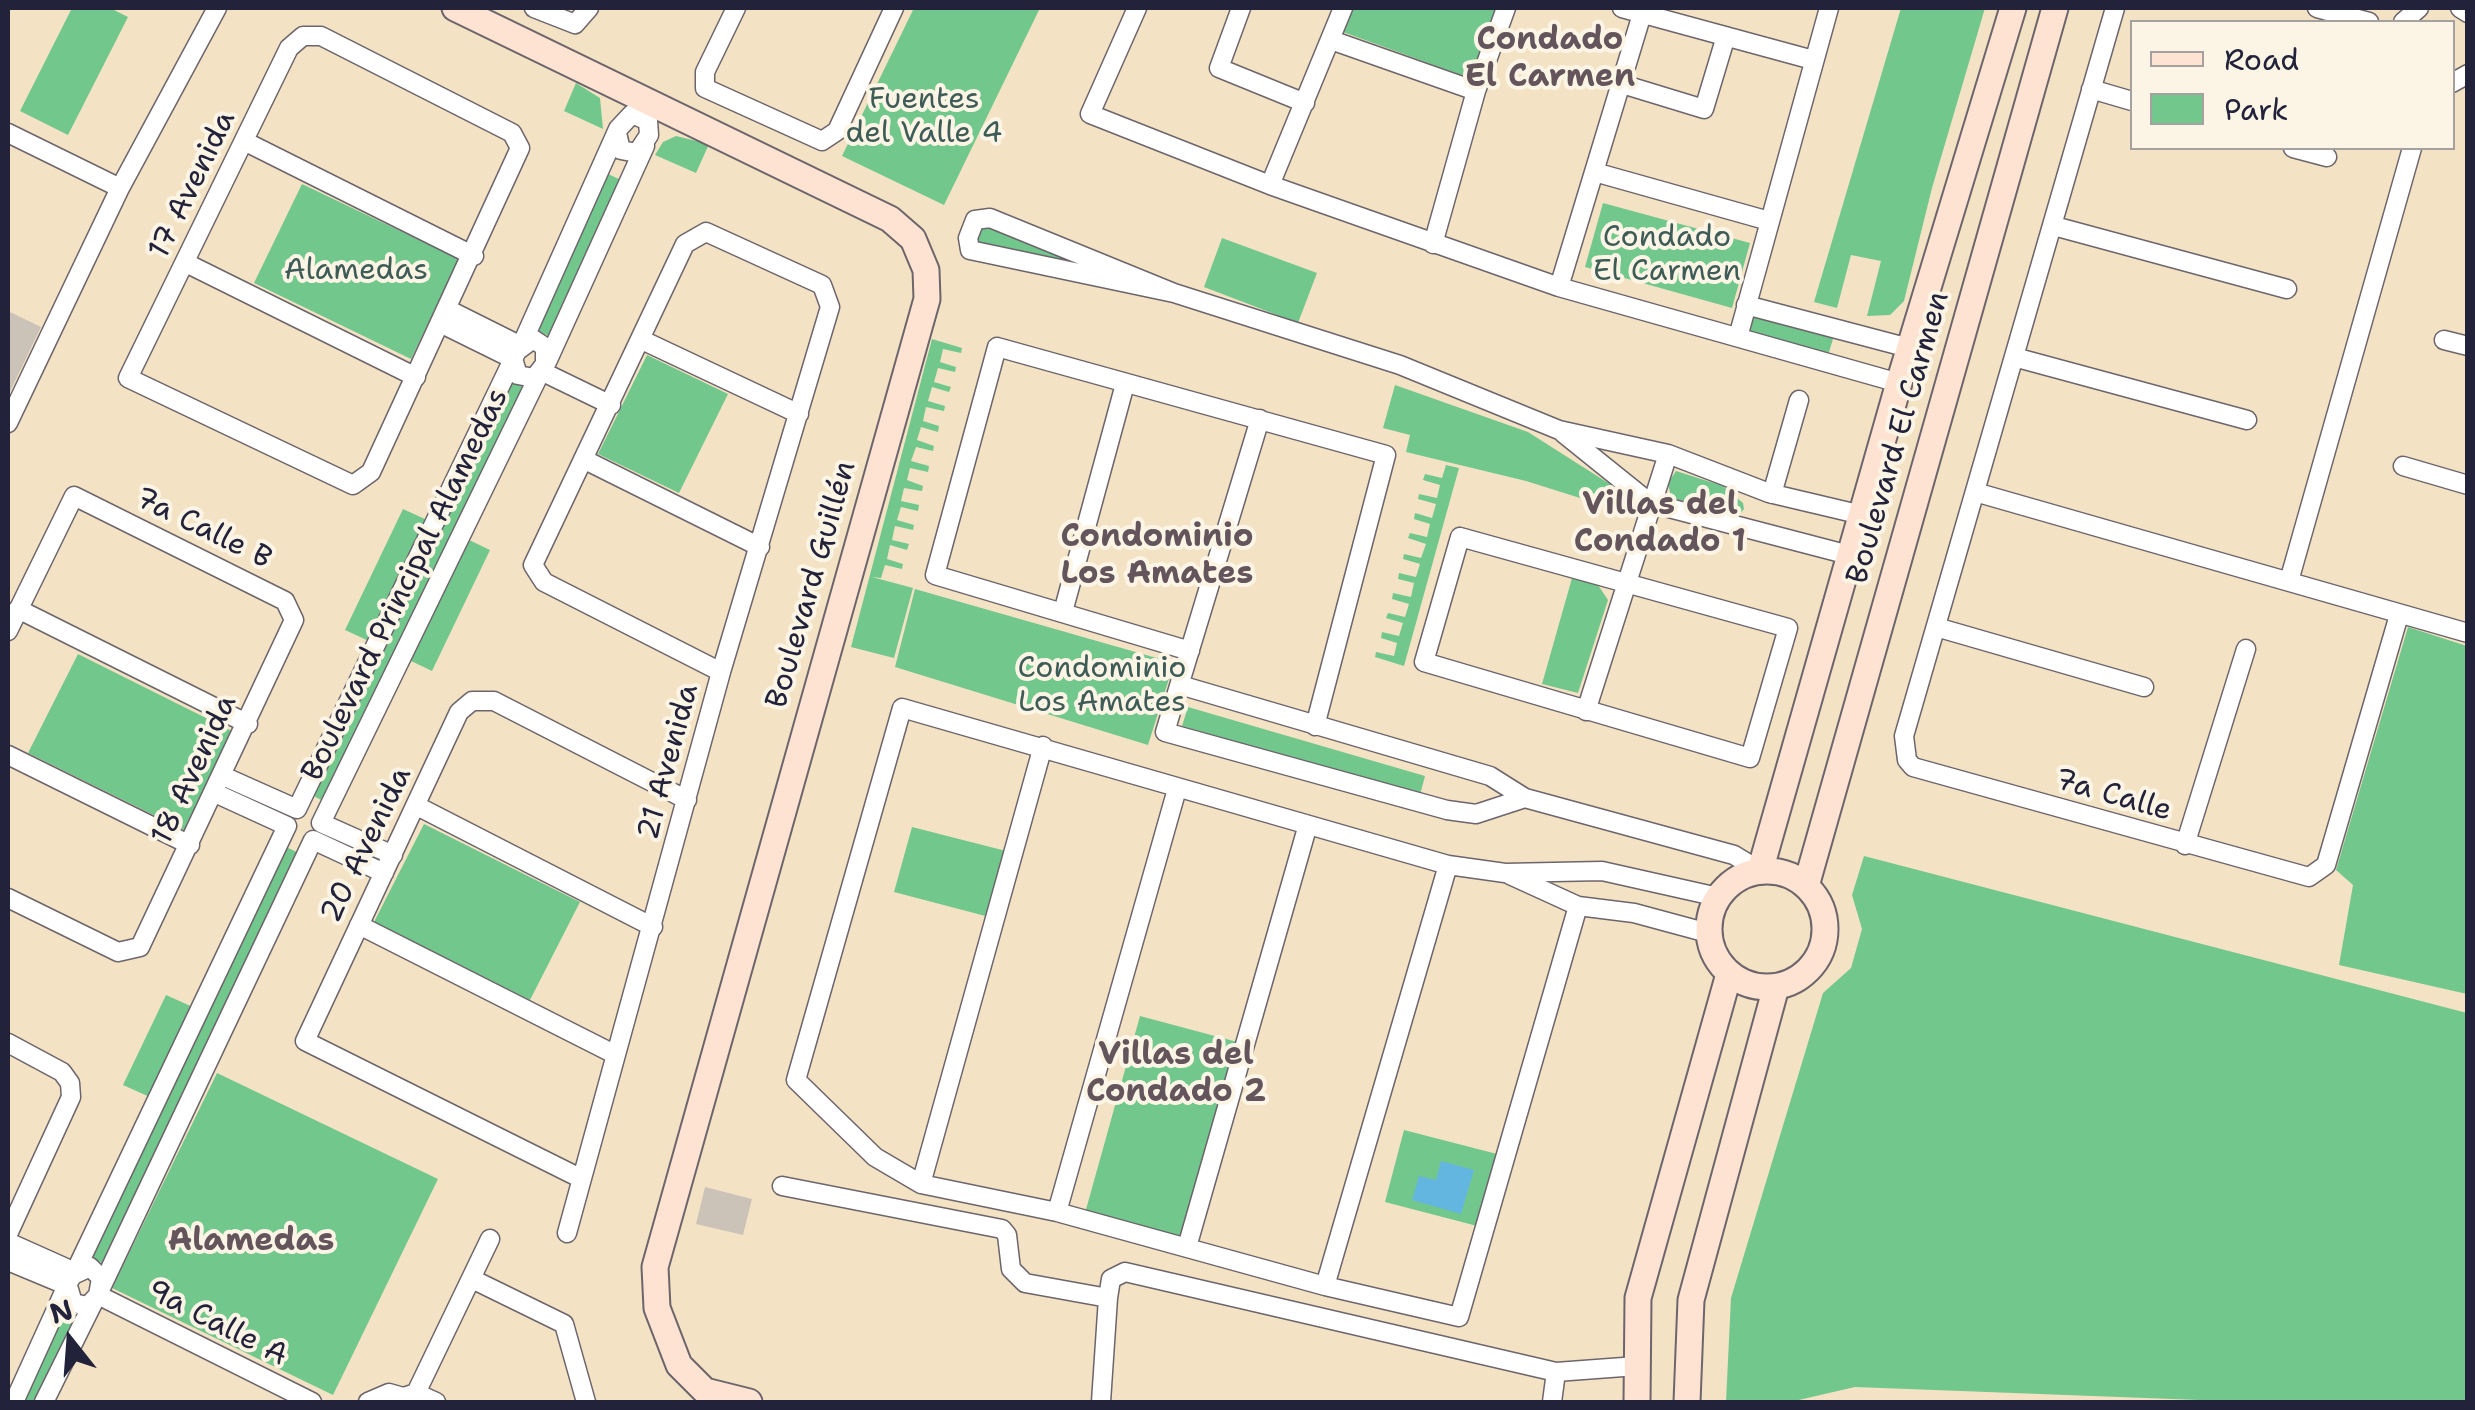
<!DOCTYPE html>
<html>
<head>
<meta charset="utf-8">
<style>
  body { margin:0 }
  #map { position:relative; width:2475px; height:1410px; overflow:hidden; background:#f4e2c5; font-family:"Shantell Sans",sans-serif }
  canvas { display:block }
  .frame { position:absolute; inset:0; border:10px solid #22223b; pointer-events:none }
  .legend { position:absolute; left:2130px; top:20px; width:325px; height:130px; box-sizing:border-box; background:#fcf5e5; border:2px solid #a5a1a1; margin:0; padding:12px 18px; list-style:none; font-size:30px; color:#22223b }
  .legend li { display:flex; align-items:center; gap:20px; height:50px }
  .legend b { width:50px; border:2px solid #a5a1a1 }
  .north { position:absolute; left:20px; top:1290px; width:100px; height:100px; -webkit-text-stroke:8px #fcf5e5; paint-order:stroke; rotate:343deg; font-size:28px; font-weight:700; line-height:40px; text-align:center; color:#22223b }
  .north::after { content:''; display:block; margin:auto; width:35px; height:45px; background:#22223b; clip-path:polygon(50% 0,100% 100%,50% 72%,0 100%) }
</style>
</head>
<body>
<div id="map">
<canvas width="2475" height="1410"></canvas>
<div class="frame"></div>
<ul class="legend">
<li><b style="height:12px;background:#fee3d2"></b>Road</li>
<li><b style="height:28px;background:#72c88c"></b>Park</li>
</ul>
<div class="north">N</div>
</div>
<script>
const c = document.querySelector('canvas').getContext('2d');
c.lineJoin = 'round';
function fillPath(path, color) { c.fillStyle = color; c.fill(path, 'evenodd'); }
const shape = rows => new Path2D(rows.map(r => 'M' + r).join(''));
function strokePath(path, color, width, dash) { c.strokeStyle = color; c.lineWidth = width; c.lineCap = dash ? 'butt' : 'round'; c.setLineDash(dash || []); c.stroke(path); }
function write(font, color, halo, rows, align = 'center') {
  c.font = font + ' "Shantell Sans",sans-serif'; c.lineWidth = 8; c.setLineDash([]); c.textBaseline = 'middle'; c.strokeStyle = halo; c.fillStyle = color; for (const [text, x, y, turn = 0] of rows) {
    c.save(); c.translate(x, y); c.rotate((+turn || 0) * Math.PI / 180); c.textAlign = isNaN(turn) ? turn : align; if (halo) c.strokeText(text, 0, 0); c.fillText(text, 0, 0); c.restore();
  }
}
fillPath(shape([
  [8,311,41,327,8,396],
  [705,1187,752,1199,743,1235,696,1224]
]), '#cbc3b8');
fillPath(shape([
  [72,8,110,8,128,17,68,135,20,111],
  [914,8,1040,8,944,205,842,156],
  [1352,8,1498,8,1472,79,1343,32],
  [1901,8,1985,8,1932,188,1904,301,1890,315,1867,316,1881,261,1851,255,1837,308,1814,302],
  [576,83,600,98,603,129,564,111],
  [676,136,709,144,696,173,655,155,663,142],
  [604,172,623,181,553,338,534,329],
  [302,184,459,259,411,359,254,283],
  [1603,203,1750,243,1732,308,1585,267],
  [990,218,1174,293,967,245],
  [1222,238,1317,273,1298,323,1204,287],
  [1746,305,1836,329,1826,362,1738,337],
  [932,339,962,348,961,353,943,349,940,362,956,367,955,372,938,368,934,382,951,387,949,392,932,387,928,401,945,406,944,411,926,407,923,421,939,426,938,432,921,427,917,440,934,446,933,451,916,447,911,461,929,466,928,472,910,468,907,480,923,486,922,491,904,488,901,501,919,505,918,511,901,507,897,520,914,525,913,530,895,526,892,540,909,544,907,550,890,545,887,559,903,564,902,569,885,565,881,578,872,577,913,588,894,658,851,647],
  [647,355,728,394,679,493,598,454],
  [508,380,528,389,327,803,308,793],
  [1395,385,1528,432,1638,502,1634,515,1526,481,1406,452,1410,435,1383,428],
  [1446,465,1459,468,1404,666,1375,657,1376,652,1394,656,1397,643,1381,638,1382,632,1399,636,1403,623,1386,618,1388,613,1405,617,1409,604,1392,599,1393,593,1411,597,1414,583,1398,579,1399,573,1416,577,1420,564,1403,559,1404,554,1421,558,1426,544,1408,538,1410,533,1427,537,1430,524,1414,519,1415,513,1432,518,1436,504,1418,499,1419,494,1437,498,1440,485,1423,480,1425,474,1442,478],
  [1676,471,1723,486,1743,503,1744,509,1740,514,1671,498,1668,483],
  [403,509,427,520,369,641,345,630],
  [467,539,490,550,432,671,409,660],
  [1572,578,1598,585,1608,600,1578,693,1542,684],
  [915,589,1174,663,1148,745,895,667],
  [2408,627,2467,646,2467,994,2339,965,2353,885,2336,870],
  [78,654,234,732,184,830,28,753],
  [1188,707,1425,776,1420,795,1182,726],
  [424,824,580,902,530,1000,374,922],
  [912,827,1010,852,993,918,894,892],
  [282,845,303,855,107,1265,87,1256],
  [1864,856,2467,1013,2467,1402,2251,1402,1855,1387,1790,1402,1726,1402,1731,1298,1823,993,1851,968,1862,929,1852,895],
  [166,995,195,1008,152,1098,123,1085],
  [1140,1016,1241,1043,1185,1241,1085,1213],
  [217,1073,438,1179,333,1395,112,1288],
  [1404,1130,1501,1155,1481,1227,1385,1202],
  [65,1310,80,1317,39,1402,21,1402]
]), '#72c88c');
fillPath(shape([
  [1441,1161,1474,1170,1461,1214,1412,1200,1419,1176,1436,1180]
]), '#63b6df');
const minor = shape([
  [534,8,575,24,589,8],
  [736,8,705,72,705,88,822,141,837,131,894,8],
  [1137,8,1090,114,1270,185,1559,287,1899,383],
  [1241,8,1219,68,1305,103],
  [1622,8,1813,60],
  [2115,8,1904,736,1907,760,1913,767,2309,877,2326,865,2399,615],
  [2317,8,2369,22],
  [2460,8,2468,13],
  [2403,22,2419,8],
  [303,36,321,36,512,133,520,148,371,472,353,485,128,378,289,48,303,36],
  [1331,40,1476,91],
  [2452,83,2468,74],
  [1622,84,1704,109,1726,36],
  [2091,89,2132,101],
  [8,133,120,188],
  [244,141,474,256],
  [2293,148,2327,157],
  [1598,173,1769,221],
  [1270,185,1343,8],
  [2054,226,2287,289],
  [1433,244,1476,91,1506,8],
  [186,263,416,377],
  [1559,287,1642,14],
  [1174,293,970,250,968,238,975,220,990,218,1174,293,1400,365,1559,430,1668,454,1769,493,1862,515],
  [1746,305,1909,348],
  [449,310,521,346,618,129,632,114,648,121,649,135,637,153,621,150,617,133],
  [442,324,513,359],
  [1738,337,1829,8],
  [642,340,799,414],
  [2444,340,2468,346],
  [2014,357,2247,420],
  [547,362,645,146],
  [1260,419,1165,732,1447,810,1476,814,1525,798],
  [8,423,120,188,217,8],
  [1563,433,1650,503,1849,555],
  [585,460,760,547],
  [2403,466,2468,485],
  [1975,492,2468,633],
  [1772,494,1799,400],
  [1460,537,1788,628,1750,758,1424,662,1460,537],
  [2289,581,2412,148],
  [18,609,248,724],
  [1063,612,1125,384],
  [1936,627,2144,687],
  [8,631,74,496,285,601,294,620,140,947,118,952,8,898],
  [1190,651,935,575,997,347,1386,455,1315,726],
  [1180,685,1490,776,1525,798,1734,855,1760,871],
  [1586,711,1668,454],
  [8,755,190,845],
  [223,776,297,809,517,351,533,339,545,347,545,364,534,378,518,375,513,359],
  [417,806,653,927],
  [2185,845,2246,649],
  [393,855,321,823,541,371,611,405],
  [1510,875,1578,906,1634,913,1708,933],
  [1578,906,1459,1317,1325,1286,1057,1212,921,1184,875,1157,796,1080,902,708,1448,865,1505,873,1602,871,1718,897],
  [359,925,614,1054],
  [8,1043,62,1072,70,1083,71,1097,8,1234],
  [580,1178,305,1041,459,712,472,701,494,701,687,800],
  [921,1184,1043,746],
  [782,1186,1002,1229,1007,1235,1011,1269,1025,1283,1108,1298,1101,1402],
  [1057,1212,1177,789],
  [567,1233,721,672,830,307,822,285,706,232,685,244,533,565,544,582,721,672],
  [8,1242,75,1272,287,826,215,793],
  [1187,1247,1307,828],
  [8,1261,68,1286],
  [472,1279,564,1324,586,1402],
  [1325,1286,1448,865],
  [101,1288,313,840,384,873],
  [98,1295,312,1402],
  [1108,1298,1111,1279,1125,1272,1556,1372,1637,1366],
  [416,1393,490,1239],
  [14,1402,69,1281,73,1275,90,1267,101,1278,98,1295,88,1306,73,1303,68,1286],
  [44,1402,94,1301],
  [368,1402,389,1393,403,1397,416,1393,436,1402],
  [1552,1402,1556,1372]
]);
const secondary = shape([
  [455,8,890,219,913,239,926,270,927,299,655,1267,657,1308,679,1365,705,1391,749,1402],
  '1709 929a58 58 0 1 1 116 0a58 58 0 1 1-116 0Z',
  [1760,871,1899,383,2013,8],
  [1806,886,2055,8],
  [1637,1402,1638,1298,1729,974],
  [1687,1402,1691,1300,1776,987]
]);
strokePath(minor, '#6c656b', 21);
strokePath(secondary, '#6c656b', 29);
strokePath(minor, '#fff', 18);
strokePath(secondary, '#fee3d2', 25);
write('30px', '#3e5c57', '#fcf5e5', [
  ["Fuentes",924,100],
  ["del Valle 4",924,134],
  ["Condado",1667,238],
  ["El Carmen",1667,272],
  ["Alamedas",356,271],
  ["Condominio",1102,669],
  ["Los Amates",1102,703]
]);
write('30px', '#22223b', '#fcf5e5', [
  ["17 Avenida",193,185,-64],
  ["Boulevard El Carmen",1899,438,-74],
  ["7a Calle B",203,529,26],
  ["Boulevard Principal Alamedas",406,585,-64],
  ["Boulevard Guillén",812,585,-74],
  ["21 Avenida",669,762,-75],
  ["18 Avenida",195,770,-65],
  ["7a Calle",2113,796,16],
  ["20 Avenida",367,845,-64],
  ["9a Calle A",217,1324,27]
]);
write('bold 32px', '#64555c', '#fcf5e5', [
  ["Condado",1550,41],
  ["El Carmen",1550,78],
  ["Villas del",1660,506],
  ["Condado 1",1660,543],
  ["Condominio",1157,538],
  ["Los Amates",1157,575],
  ["Villas del",1176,1056],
  ["Condado 2",1176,1093],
  ["Alamedas",251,1242]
]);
</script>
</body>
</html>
